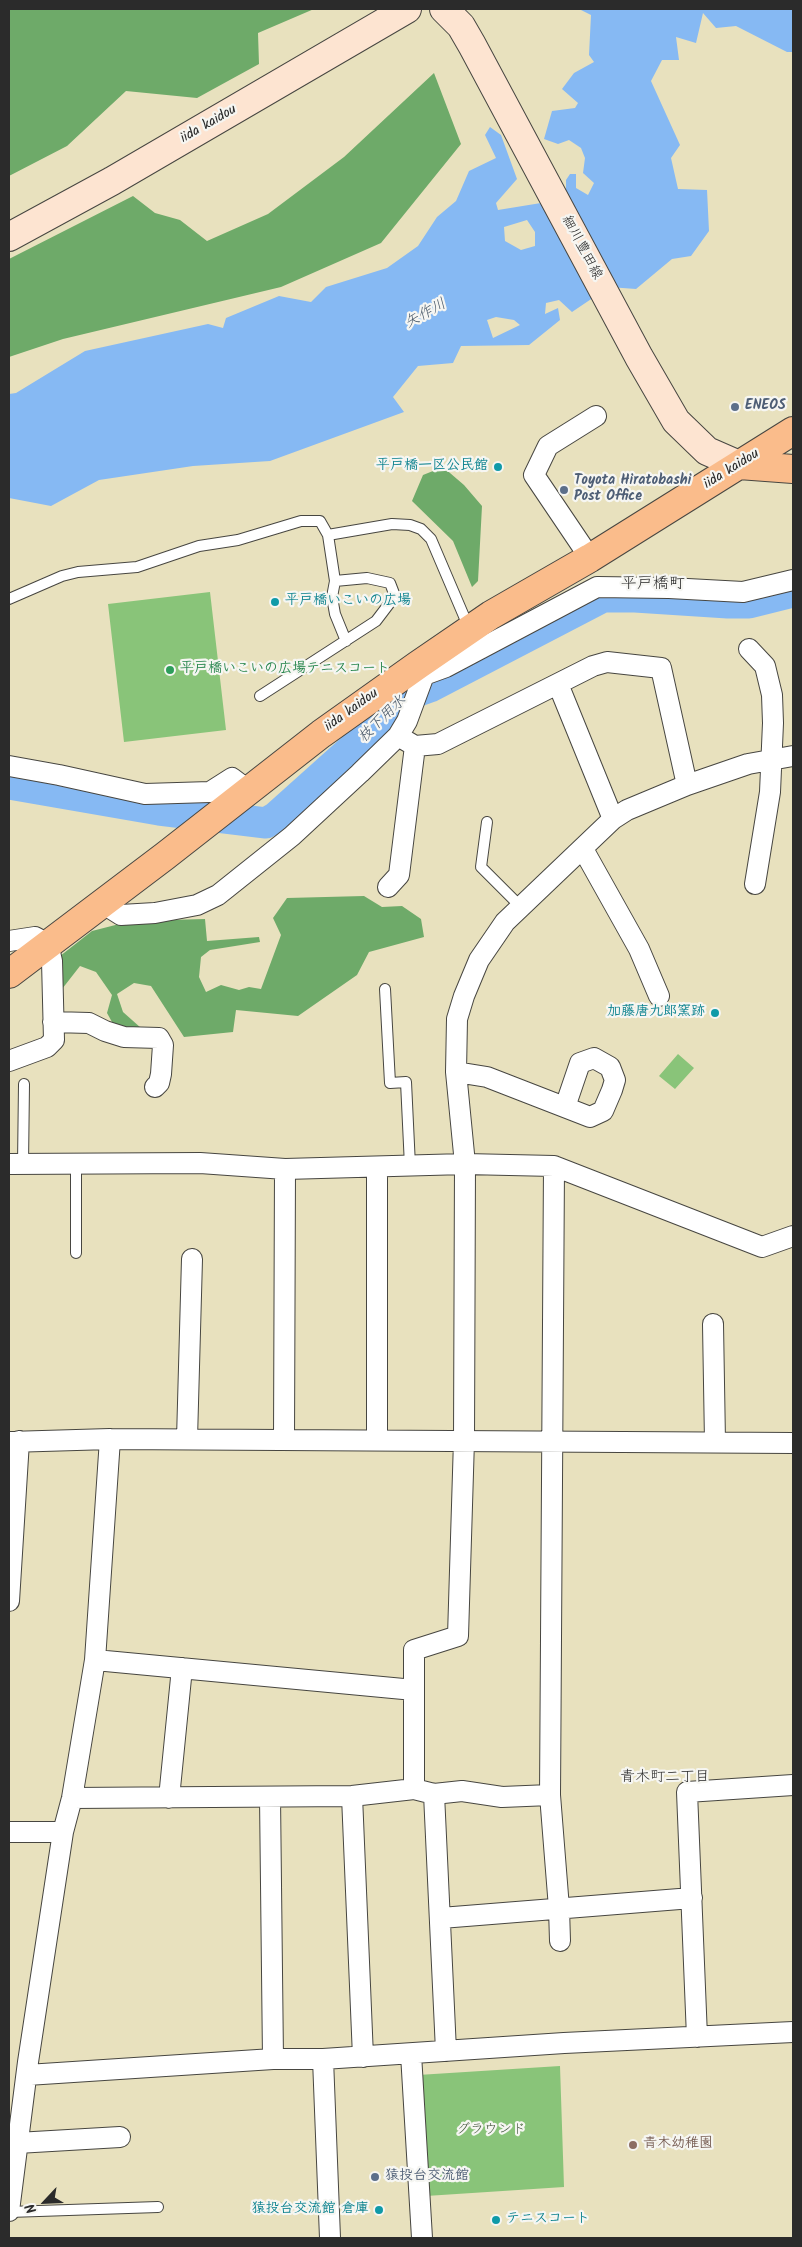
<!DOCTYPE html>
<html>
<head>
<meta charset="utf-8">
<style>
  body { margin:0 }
  #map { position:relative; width:802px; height:2247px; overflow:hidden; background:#e8e1be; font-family:Kalam,sans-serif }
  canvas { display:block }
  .frame { position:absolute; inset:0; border:10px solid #2b2b2b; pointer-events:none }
  .north { position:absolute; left:20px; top:2177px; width:50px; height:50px; -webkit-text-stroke:4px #f6f6f2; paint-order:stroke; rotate:245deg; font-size:14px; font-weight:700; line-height:20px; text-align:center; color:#2b2b2b }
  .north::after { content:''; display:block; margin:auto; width:18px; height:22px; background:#2b2b2b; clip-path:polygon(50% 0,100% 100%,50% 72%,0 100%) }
</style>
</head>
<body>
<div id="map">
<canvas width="802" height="2247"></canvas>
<div class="frame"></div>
<div class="north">N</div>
</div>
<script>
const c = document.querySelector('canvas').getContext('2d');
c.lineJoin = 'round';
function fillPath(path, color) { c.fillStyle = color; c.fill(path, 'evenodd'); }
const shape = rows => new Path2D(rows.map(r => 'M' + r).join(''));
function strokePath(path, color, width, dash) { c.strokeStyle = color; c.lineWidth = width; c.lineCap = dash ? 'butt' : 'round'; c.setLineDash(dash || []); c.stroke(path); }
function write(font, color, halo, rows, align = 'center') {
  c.font = font + ' Kalam,"Klee One",sans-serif'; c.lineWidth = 4.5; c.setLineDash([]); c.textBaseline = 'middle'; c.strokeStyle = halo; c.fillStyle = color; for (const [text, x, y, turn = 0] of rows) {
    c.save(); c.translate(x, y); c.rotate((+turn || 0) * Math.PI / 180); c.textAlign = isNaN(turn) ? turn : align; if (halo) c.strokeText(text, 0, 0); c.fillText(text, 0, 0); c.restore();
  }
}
fillPath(shape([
  [210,592,226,730,124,742,108,604],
  [678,1054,694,1068,675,1089,659,1076],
  [560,2066,564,2187,426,2196,418,2075]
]), '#89c479');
fillPath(shape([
  [9,9,314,9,258,33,259,64,197,98,126,91,67,146,9,176],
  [434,73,461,144,381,243,281,287,63,339,9,357,9,259,133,196,155,213,180,220,207,241,268,214,344,157],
  [443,467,464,485,482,506,478,581,472,587,453,541,412,501,423,475],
  [364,896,382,907,402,906,421,919,424,937,369,952,357,975,298,1016,236,1010,233,1032,184,1037,151,986,134,983,117,994,123,1012,141,1028,117,1031,107,1013,112,995,96,972,80,966,55,998,55,960,92,931,131,921,205,919,207,941,259,937,260,942,210,950,201,957,199,977,206,992,221,985,239,990,249,987,261,989,281,935,273,918,287,898]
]), '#6eaa69');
fillPath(shape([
  [579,9,793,9,793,52,787,52,736,26,716,28,703,13,696,43,676,37,679,60,662,60,651,81,680,145,671,158,678,189,707,190,709,231,691,256,672,259,636,289,609,287,572,312,559,300,546,303,545,314,558,308,560,320,529,345,461,346,453,363,418,366,393,397,404,412,270,461,193,466,99,480,51,506,9,498,9,394,16,393,85,351,208,324,223,328,226,318,279,296,311,302,326,287,387,268,418,246,437,217,456,201,469,171,496,158,485,135,490,127,501,135,517,179,496,203,498,210,541,203,566,191,566,180,570,174,576,174,576,188,588,195,594,183,583,173,585,158,581,148,569,140,558,144,544,139,552,111,575,108,578,103,562,89,574,73,594,62,589,55,591,15],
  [527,220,535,232,535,246,521,250,505,241,504,227],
  [496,317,514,320,520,325,493,338,487,320]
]), '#86b9f3');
strokePath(shape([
  [9,784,159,810,266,823,276,817,363,739,402,697,430,687,603,597,635,597,728,603,749,603,793,592]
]), '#86b9f3', 31);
const lane = shape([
  [335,581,332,597,335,614,346,641],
  [9,599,62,576,78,572,137,567,199,546,238,540,301,521,320,521,328,535],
  [260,696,376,621,395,596,390,583,367,578,335,581,328,535,392,524,410,525,421,529,431,539,469,628],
  [487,822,481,867,521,907],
  [385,989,390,1083,406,1082,410,1166],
  [23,1164,24,1084],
  [76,1253,76,1164],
  [9,2212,158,2207]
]);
const street = shape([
  [590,558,534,475,548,446,596,416],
  [749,649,765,666,772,695,773,723,770,792,755,884],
  [424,675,446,667,597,587,669,588,743,592,793,580],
  [558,684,613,819],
  [398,736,415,746,438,744,593,666,607,662,661,668,687,785,627,810,613,819,505,922,479,960,464,996,457,1019,456,1072,465,1164,464,1440,458,1636,414,1650,414,1789],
  [9,766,59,775,145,794,210,792,232,778,248,790],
  [687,785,748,764,793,756],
  [583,849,639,949,659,996],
  [388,887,399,875,415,746],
  [102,903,121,915,155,913,197,905,218,895,292,836,360,773,398,736,407,721,424,675,418,665],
  [9,941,35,937,48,944,52,961,54,1040,47,1047,9,1061],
  [53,1022,89,1023,105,1031,124,1037,159,1038,163,1045,161,1074,159,1083,155,1087],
  [456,1072,487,1077,590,1117,603,1111,612,1090,615,1080,610,1067,594,1058,580,1063,565,1107],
  [9,1164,200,1163,285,1169],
  [554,1166,550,1795,559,1908,560,1941],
  [377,1168,377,1440],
  [713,1324,715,1442],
  [187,1439,192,1259],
  [284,1439,285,1169,465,1164,554,1166,762,1247,793,1236],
  [9,1442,110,1439,793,1443],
  [9,1601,19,1441],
  [95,1660,414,1690],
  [434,1794,446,2051],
  [352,1796,363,2057],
  [270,1797,273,2059],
  [72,1798,352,1796,414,1789,434,1794,462,1791,502,1797,550,1795],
  [169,1798,182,1668],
  [9,1832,63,1832],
  [441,1918,692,1898],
  [697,2037,687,1792,793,1785],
  [411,2054,422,2238],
  [27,2075,273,2059,323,2059],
  [17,2143,120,2137],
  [9,2211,28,2062,63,1832,72,1798,95,1660,110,1439],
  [330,2238,323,2059,564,2043,793,2032]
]);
const secondary = shape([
  [444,9,461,26,472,45,639,357,676,421,707,451,739,465],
  [9,237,112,181,407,9]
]);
const primary = shape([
  [739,465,793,469],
  [9,974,165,856,321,734,418,665,491,615,590,558,793,431]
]);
strokePath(lane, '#474641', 12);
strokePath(street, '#474641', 22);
strokePath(secondary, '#474641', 30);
strokePath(primary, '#474641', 30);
strokePath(lane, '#fff', 10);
strokePath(street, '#fff', 20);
strokePath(secondary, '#fde4d1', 28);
strokePath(primary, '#fabc8b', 28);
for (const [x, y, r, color] of [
  [735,407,5,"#5c6f8a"],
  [498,467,5,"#0f9aa8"],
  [564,490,5,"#5c6f8a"],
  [275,602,5,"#0f9aa8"],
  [170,670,5,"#2e9e5b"],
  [715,1013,5,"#0f9aa8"],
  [633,2145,5,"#8d6e63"],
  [375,2177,5,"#5c6f8a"],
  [379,2210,5,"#0f9aa8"],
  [496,2220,5,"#0f9aa8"]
]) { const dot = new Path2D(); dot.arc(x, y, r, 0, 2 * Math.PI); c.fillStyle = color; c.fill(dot); strokePath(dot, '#f6f6f2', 2); }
write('14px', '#2b2b2b', '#f6f6f2', [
  ["iida kaidou",209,125,-30],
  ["細川豊田線",581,248,62],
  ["iida kaidou",732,470,-32],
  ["iida kaidou",352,711,-36]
]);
write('bold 14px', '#4e5e75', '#f6f6f2', [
  ["ENEOS",745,407],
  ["Toyota Hiratobashi",574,482],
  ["Post Office",574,498],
  ["猿投台交流館",385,2177]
], 'left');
write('bold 14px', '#0d838f', '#f6f6f2', [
  ["平戸橋一区公民館",488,467],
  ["平戸橋いこいの広場",285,602,"left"],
  ["加藤唐九郎窯跡",705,1013],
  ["猿投台交流館 倉庫",369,2210],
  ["テニスコート",506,2220,"left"]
], 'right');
write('bold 14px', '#27864d', '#f6f6f2', [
  ["平戸橋いこいの広場テニスコート",180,670]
], 'left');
write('14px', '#475942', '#f6f6f2', [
  ["グラウンド",491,2131]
]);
write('bold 14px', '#785e54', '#f6f6f2', [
  ["青木幼稚園",643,2145]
], 'left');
write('italic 15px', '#465667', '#f6f6f2', [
  ["矢作川",426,315,-29],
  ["枝下用水",383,720,-44]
]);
write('15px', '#2b2b2b', '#f6f6f2', [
  ["青木町二丁目",665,1778]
]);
write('16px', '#2b2b2b', '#f6f6f2', [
  ["平戸橋町",653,585]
]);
</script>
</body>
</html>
